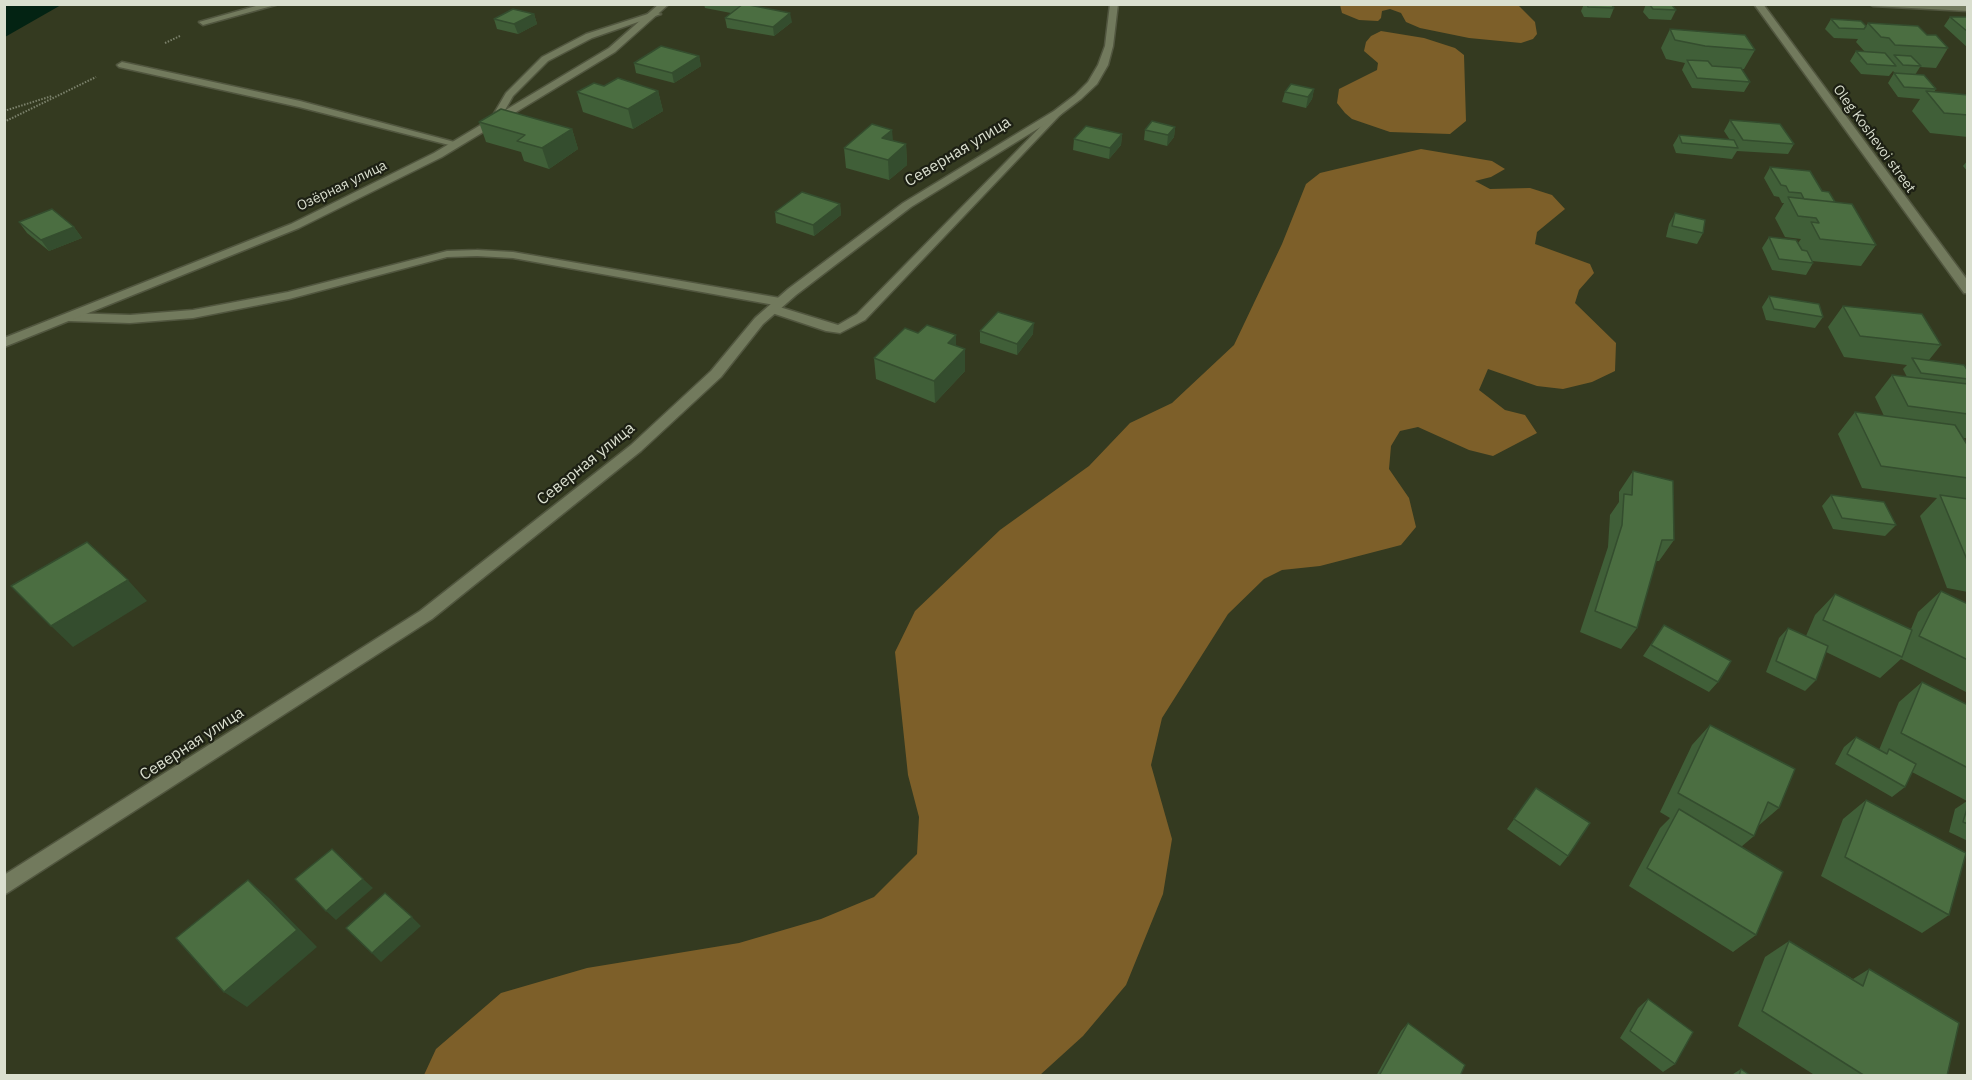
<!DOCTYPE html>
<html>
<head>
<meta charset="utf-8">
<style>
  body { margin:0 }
  #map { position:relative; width:1972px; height:1080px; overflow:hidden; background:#343a20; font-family:"IBM Plex Sans",sans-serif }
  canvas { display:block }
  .frame { position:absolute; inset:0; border:6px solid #dadfcf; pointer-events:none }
</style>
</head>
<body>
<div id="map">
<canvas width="1972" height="1080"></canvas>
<div class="frame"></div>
</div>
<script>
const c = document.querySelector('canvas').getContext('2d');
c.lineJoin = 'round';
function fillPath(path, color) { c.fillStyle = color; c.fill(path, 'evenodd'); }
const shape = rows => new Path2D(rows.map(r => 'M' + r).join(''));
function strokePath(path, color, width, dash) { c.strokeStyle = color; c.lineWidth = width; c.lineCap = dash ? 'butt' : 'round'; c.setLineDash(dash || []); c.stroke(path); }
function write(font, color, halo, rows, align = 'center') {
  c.font = font + ' "IBM Plex Sans",sans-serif'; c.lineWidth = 4.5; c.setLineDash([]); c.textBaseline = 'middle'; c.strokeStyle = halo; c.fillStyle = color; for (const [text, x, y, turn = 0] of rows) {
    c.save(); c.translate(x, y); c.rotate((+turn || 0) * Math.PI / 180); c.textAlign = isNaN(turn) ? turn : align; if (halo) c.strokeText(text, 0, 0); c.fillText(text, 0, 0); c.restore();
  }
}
fillPath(shape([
  [1340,5,1518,5,1535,22,1537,34,1533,39,1521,43,1469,38,1420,28,1406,22,1401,13,1390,9,1382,11,1381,18,1378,21,1359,20,1342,13],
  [1381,31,1424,38,1455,48,1464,55,1466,121,1450,134,1390,132,1352,119,1345,113,1337,103,1339,89,1377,70,1378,63,1364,51,1366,42,1371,36],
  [1421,149,1492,161,1505,169,1491,177,1475,181,1490,189,1530,188,1552,195,1565,209,1537,232,1535,244,1590,264,1594,273,1579,290,1575,303,1616,343,1615,371,1592,382,1563,389,1537,386,1488,369,1479,390,1505,410,1525,415,1537,433,1493,456,1469,450,1418,427,1400,431,1391,446,1389,469,1409,498,1416,527,1401,545,1320,566,1282,570,1264,579,1228,614,1162,718,1151,765,1172,839,1163,894,1126,985,1083,1036,1040,1075,424,1075,436,1049,501,993,587,968,739,943,821,919,874,897,917,854,919,817,908,775,895,652,915,611,1000,530,1089,466,1130,423,1172,403,1234,345,1282,244,1306,184,1320,173]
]), '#7d5f29');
fillPath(shape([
  [5,4,61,4,61,5,5,37]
]), '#032313');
const service = shape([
  [263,4,279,4,203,25,199,22,263,4],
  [1869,4,1968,6,1968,11,1873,6,1869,4],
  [654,12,661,14,592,38,548,61,513,96,497,124,489,122,506,93,542,57,586,34,654,12],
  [122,62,300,101,462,144,457,147,299,107,119,67,117,65,122,62],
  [1057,110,1062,113,1060,115,865,320,840,333,826,331,769,312,769,306,773,305,838,325,857,314,1057,110],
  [477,250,513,252,780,298,786,302,780,306,513,258,477,256,447,257,289,299,193,318,130,323,69,321,63,317,69,313,130,315,193,310,288,292,447,251,477,250]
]);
const minor = shape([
  [659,4,669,4,615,52,442,157,299,228,4,347,4,338,291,224,434,153,609,48,659,4],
  [1110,4,1118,4,1113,46,1108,65,1097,84,1081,99,1060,115,911,207,796,295,763,324,721,377,641,451,432,619,4,895,4,875,420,611,631,445,711,371,755,318,788,289,903,203,1054,111,1075,95,1088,82,1098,65,1105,46,1110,4]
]);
const tertiary = shape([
  [1754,4,1763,4,1968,281,1968,293,1964,293,1754,4]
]);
strokePath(service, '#51563f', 3);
strokePath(minor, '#51563f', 3);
strokePath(tertiary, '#51563f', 3);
strokePath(shape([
  [165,43,180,36],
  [4,111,52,96],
  [4,122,96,77]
]), '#7b816b', 2, [1.5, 1.5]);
fillPath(service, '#727a5d');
fillPath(minor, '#727a5d');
fillPath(tertiary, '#727a5d');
fillPath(shape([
  [704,4,752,4,751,6,792,22,774,36,727,28,725,18,731,13,705,8],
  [1584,4,1611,4,1614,8,1610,18,1584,17,1581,11],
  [1646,4,1671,4,1676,10,1671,20,1649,19,1643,12],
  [534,14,537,24,518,34,497,29,494,19],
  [1950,17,1968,17,1968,48,1944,26],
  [1831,19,1866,26,1868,23,1927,35,1948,48,1936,68,1920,67,1915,75,1936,89,1934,92,1968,95,1968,137,1930,133,1912,111,1920,99,1898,97,1888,83,1894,73,1895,73,1893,71,1889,76,1861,74,1850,61,1856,51,1865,52,1856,42,1858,39,1834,38,1825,29],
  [1670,29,1755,50,1744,69,1741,69,1750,82,1744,92,1692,88,1682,70,1685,63,1666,59,1661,48],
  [699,56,701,66,674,83,636,73,634,63],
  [1314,89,1312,99,1306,108,1282,102,1285,92],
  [658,91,663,111,633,129,583,112,577,92],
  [1730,120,1794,144,1788,154,1737,151,1732,159,1676,153,1673,145,1679,135,1730,140,1724,131],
  [479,122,572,129,578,149,549,169,524,161,521,152,486,142],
  [1175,127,1174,137,1167,146,1144,140,1145,130],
  [1122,134,1121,145,1109,159,1073,150,1074,139],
  [893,141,906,144,907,165,889,180,846,168,844,148],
  [1968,160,1968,172,1963,166],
  [1770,167,1822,191,1835,202,1876,245,1861,266,1812,261,1813,263,1806,275,1772,270,1762,248,1769,237,1798,243,1801,239,1785,237,1775,218,1784,203,1782,203,1779,197,1774,196,1764,178],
  [840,204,841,215,814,236,776,223,775,212],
  [1675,213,1703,233,1697,244,1666,237,1669,224],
  [19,222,74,227,82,238,49,251,27,233],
  [1769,296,1823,317,1815,328,1766,320,1762,307],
  [1843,306,1941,345,1929,360,1968,371,1968,438,1962,438,1968,446,1968,592,1947,588,1920,516,1937,498,1862,488,1838,434,1855,412,1884,416,1875,397,1892,375,1907,377,1903,369,1907,365,1844,357,1828,327],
  [980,331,1033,334,1017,355,980,343],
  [918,333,956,335,956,346,965,349,965,371,935,403,876,379,874,358],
  [1633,471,1674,540,1659,561,1656,561,1637,628,1621,649,1580,632,1608,547,1610,515,1619,502,1619,492],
  [1831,495,1896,525,1885,536,1833,529,1822,506],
  [1941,591,1968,604,1968,693,1901,659,1880,678,1826,652,1816,680,1805,691,1766,672,1779,638,1788,628,1806,636,1815,615,1835,594,1911,629,1918,612],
  [1664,625,1718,682,1709,692,1643,656],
  [1922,682,1968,705,1968,841,1949,832,1955,809,1967,801,1912,772,1905,787,1892,797,1835,764,1844,747,1856,737,1879,750,1899,702],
  [1710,725,1779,808,1757,827,1754,836,1741,847,1756,935,1733,952,1629,886,1660,828,1670,818,1660,812,1692,745],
  [1536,788,1568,856,1560,866,1507,829],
  [1866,800,1949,915,1922,933,1821,876,1843,819],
  [1789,941,1853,979,1869,969,1947,1076,1816,1076,1738,1026,1765,957],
  [1648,999,1675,1064,1663,1072,1620,1038,1638,1008],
  [1408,1023,1460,1076,1376,1076,1401,1031],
  [1741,1069,1751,1076,1730,1076]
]), '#405f38');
fillPath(shape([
  [790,13,792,22,774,36,773,27],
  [534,14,537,24,518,34,514,24],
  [699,56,701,66,674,83,672,73],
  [1314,89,1312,99,1306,108,1308,97],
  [658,91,663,111,633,129,628,109],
  [1175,127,1174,137,1167,146,1168,135],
  [572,129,578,149,549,169,542,148],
  [892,130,894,150,882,138],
  [1122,134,1121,145,1109,159,1110,148],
  [906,144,907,165,889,180,888,160],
  [840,204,841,215,814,236,813,225],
  [74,227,82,238,49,251,41,240],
  [1034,323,1033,334,1017,355,1017,344],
  [956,335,956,357,948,343],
  [965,349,965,371,935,403,934,381],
  [128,580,147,601,73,647,51,626],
  [363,879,373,888,336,920,326,911],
  [248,880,269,898,317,947,247,1007,224,992],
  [412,917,421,926,381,962,372,953]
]), '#344d2e');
const building = shape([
  [743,4,744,4,790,13,773,27,725,18,743,4],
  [1587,4,1611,4,1614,8,1588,7,1587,4],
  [1649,4,1671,4,1676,10,1653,9,1649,4],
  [513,9,534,14,514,24,494,19,513,9],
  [1950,17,1968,17,1968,32,1950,17],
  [1831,19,1861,21,1866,26,1864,29,1839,28,1831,19],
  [1868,23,1918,26,1927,35,1936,35,1948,48,1895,45,1889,38,1881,37,1868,23],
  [1670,29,1745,35,1755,50,1705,46,1675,40,1670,29],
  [661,46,699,56,672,73,634,63,661,46],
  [1856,51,1885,53,1896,66,1867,64,1856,51],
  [1894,55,1911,56,1921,66,1903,65,1894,55],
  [1687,60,1708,61,1712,66,1741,68,1750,82,1697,78,1687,60],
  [1894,73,1924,75,1936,89,1904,87,1894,73],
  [618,78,658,91,628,109,577,92,594,83,604,86,618,78],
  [1291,84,1314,89,1308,97,1285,92,1291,84],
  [1926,91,1968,95,1968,115,1944,113,1926,91],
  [501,109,572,129,542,148,517,141,525,135,479,122,501,109],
  [1730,120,1780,124,1794,144,1743,140,1730,120],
  [1152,121,1175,127,1168,135,1145,130,1152,121],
  [872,124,892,130,882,138,906,144,888,160,844,148,872,124],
  [1086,126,1122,134,1110,148,1074,139,1086,126],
  [1679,135,1734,140,1738,148,1682,143,1679,135],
  [1770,167,1810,171,1822,191,1829,192,1835,202,1804,199,1801,193,1789,192,1786,186,1781,185,1770,167],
  [802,192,840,204,813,225,775,212,802,192],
  [1788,197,1852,204,1876,245,1820,239,1811,222,1819,223,1816,218,1798,216,1788,197],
  [52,209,74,227,41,240,19,222,52,209],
  [1675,213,1705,220,1703,233,1672,226,1675,213],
  [1769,237,1796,240,1802,250,1807,251,1813,263,1779,259,1769,237],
  [1769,296,1819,304,1823,317,1774,309,1769,296],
  [1843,306,1922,314,1941,345,1860,336,1843,306],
  [998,312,1034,323,1017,344,980,331,998,312],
  [927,325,956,335,948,343,965,349,934,381,874,358,905,328,918,333,927,325],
  [1912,358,1964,365,1968,371,1968,379,1921,373,1912,358],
  [1892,375,1968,384,1968,414,1908,406,1892,375],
  [1855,412,1955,425,1968,446,1968,478,1881,466,1855,412],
  [1633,471,1673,481,1674,540,1662,540,1637,628,1595,611,1622,525,1624,494,1632,495,1633,471],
  [1831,495,1884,502,1896,525,1842,518,1831,495],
  [1940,495,1968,499,1968,562,1940,495],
  [87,542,128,580,51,626,11,586,87,542],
  [1941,591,1968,604,1968,660,1919,636,1941,591],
  [1835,594,1912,630,1902,657,1823,620,1835,594],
  [1664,625,1731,661,1718,682,1651,645,1664,625],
  [1788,628,1828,646,1816,680,1776,661,1788,628],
  [1922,682,1968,705,1968,768,1901,733,1922,682],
  [1710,725,1795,769,1779,808,1768,802,1754,836,1678,793,1710,725],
  [1856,737,1887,754,1889,749,1916,764,1905,787,1847,754,1856,737],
  [1536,788,1590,823,1568,856,1514,819,1536,788],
  [1866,800,1966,853,1949,915,1845,857,1866,800],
  [1968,805,1968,824,1963,822,1968,805],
  [1679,809,1783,872,1756,935,1647,868,1679,809],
  [332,849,363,879,326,911,295,879,332,849],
  [248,880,297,930,224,992,176,938,248,880],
  [385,893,412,917,372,953,346,928,385,893],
  [1789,941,1863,986,1869,969,1959,1023,1947,1076,1865,1076,1762,1011,1789,941],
  [1648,999,1693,1032,1675,1064,1630,1031,1648,999],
  [1408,1023,1465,1065,1460,1076,1379,1076,1408,1023],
  [1741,1069,1751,1076,1739,1076,1741,1069]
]);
fillPath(building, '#4b6e41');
strokePath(building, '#344d2e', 1.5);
write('14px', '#dadfcf', '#1d2014', [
  ["Oleg Koshevoi street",1874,139,54],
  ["Озёрная улица",342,186,-26]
]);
write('16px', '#dadfcf', '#1d2014', [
  ["Северная улица",958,152,-31],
  ["Северная улица",586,464,-39],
  ["Северная улица",192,744,-33]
]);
</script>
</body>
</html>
